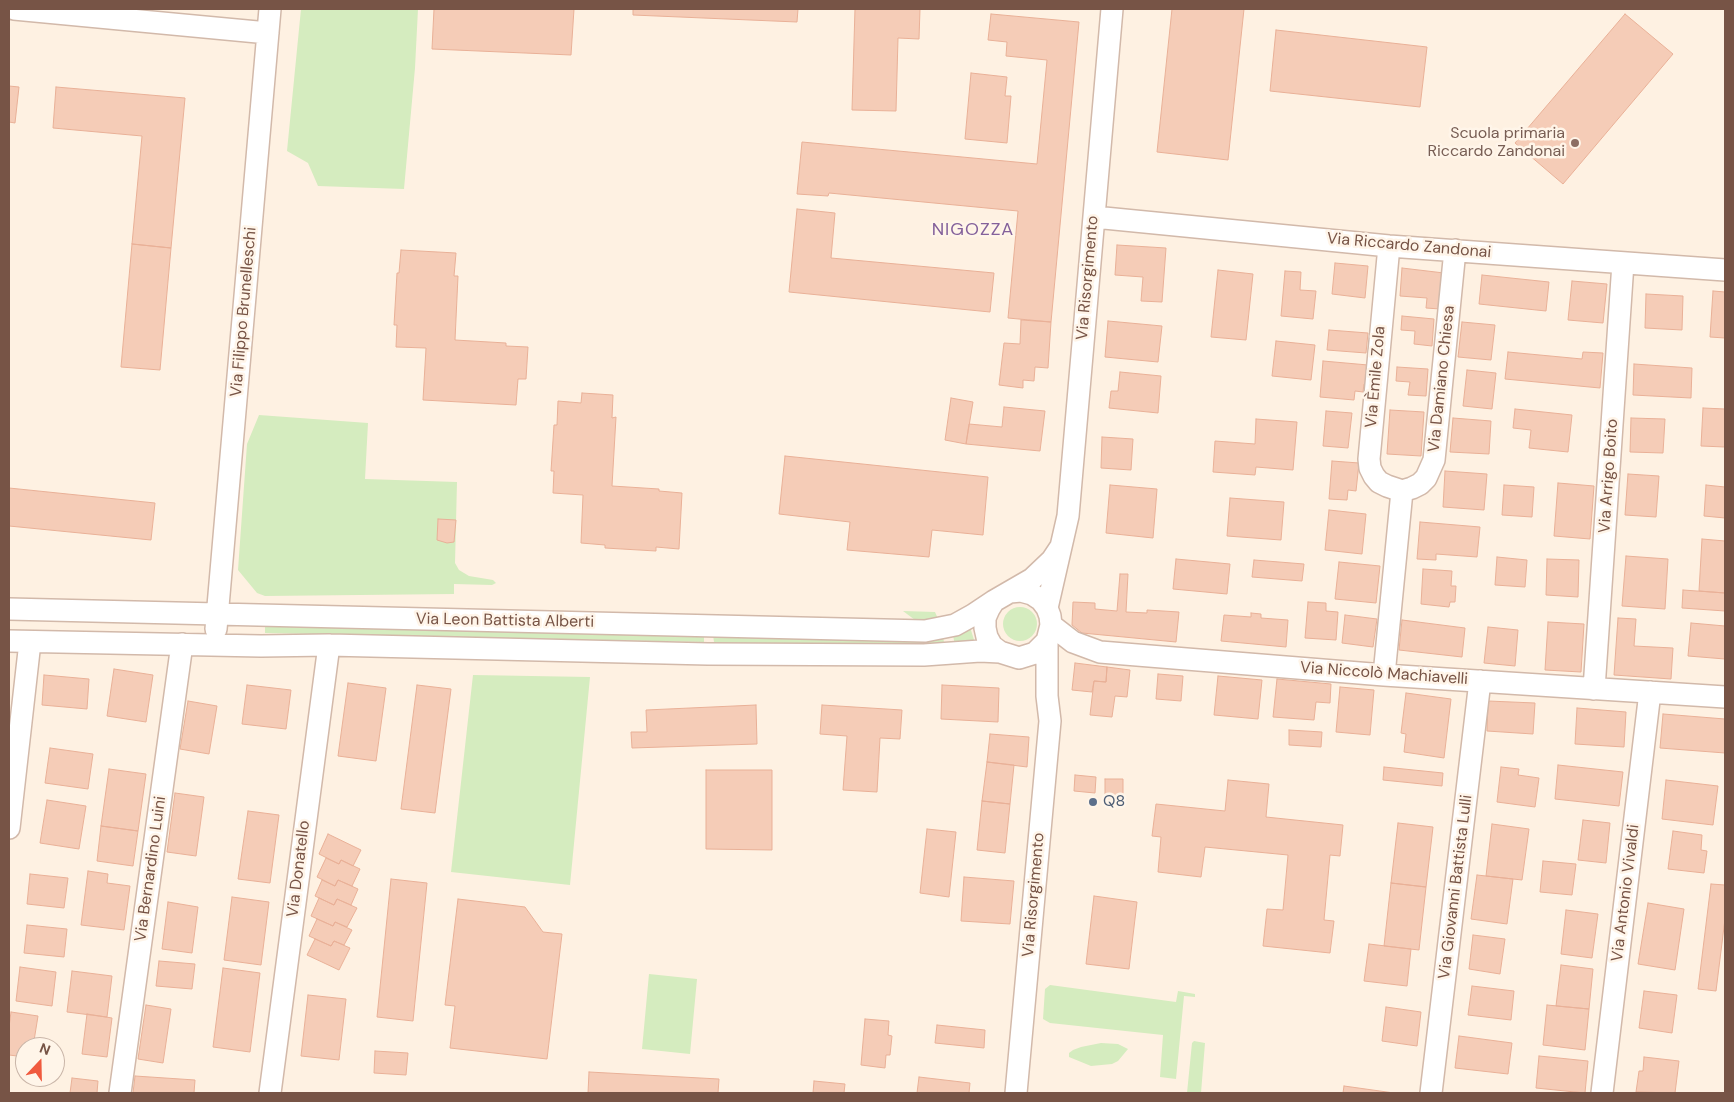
<!DOCTYPE html>
<html>
<head>
<meta charset="utf-8">
<style>
  body { margin:0 }
  #map { position:relative; width:1734px; height:1102px; overflow:hidden; background:#fef1e2; font-family:"DM Sans",sans-serif }
  canvas { display:block }
  .frame { position:absolute; inset:0; border:10px solid #775446; pointer-events:none }
  .north { position:absolute; left:15px; top:1037px; width:50px; height:50px; box-sizing:border-box; background:#fff5e9; border:1px solid #c9b5a8; border-radius:50%; rotate:21deg; font-size:14px; font-weight:700; line-height:20px; text-align:center; color:#775446 }
  .north::after { content:''; display:block; margin:auto; width:18px; height:22px; background:#f05a3e; clip-path:polygon(50% 0,100% 100%,50% 72%,0 100%) }
</style>
</head>
<body>
<div id="map">
<canvas width="1734" height="1102"></canvas>
<div class="frame"></div>
<div class="north">N</div>
</div>
<script>
const c = document.querySelector('canvas').getContext('2d');
c.lineJoin = 'round';
function fillPath(path, color) { c.fillStyle = color; c.fill(path, 'evenodd'); }
const shape = rows => new Path2D(rows.map(r => 'M' + r).join(''));
function strokePath(path, color, width, dash) { c.strokeStyle = color; c.lineWidth = width; c.lineCap = dash ? 'butt' : 'round'; c.setLineDash(dash || []); c.stroke(path); }
function write(font, color, halo, rows, align = 'center') {
  c.font = font + ' "DM Sans",sans-serif'; c.lineWidth = 5; c.setLineDash([]); c.textBaseline = 'middle'; c.strokeStyle = halo; c.fillStyle = color; for (const [text, x, y, turn = 0] of rows) {
    c.save(); c.translate(x, y); c.rotate((+turn || 0) * Math.PI / 180); c.textAlign = isNaN(turn) ? turn : align; if (halo) c.strokeText(text, 0, 0); c.fillText(text, 0, 0); c.restore();
  }
}
fillPath(shape([
  [301,9,418,9,415,68,404,189,318,186,308,163,287,151],
  [259,415,368,423,365,479,457,482,455,563,459,570,469,576,493,580,496,583,492,585,454,584,454,594,265,596,257,593,238,570,247,444],
  '1003 624a17 17 0 1 1 34 0a17 17 0 1 1-34 0Z',
  [903,611,935,612,939,621,919,623],
  [265,624,704,634,704,642,265,633],
  [970,627,975,643,955,646,953,635],
  [713,635,943,637,945,647,718,643,714,642],
  [473,675,590,677,570,885,451,872],
  [649,974,697,979,690,1054,642,1049],
  [1050,985,1176,1002,1178,991,1195,994,1195,997,1184,996,1176,1079,1160,1077,1163,1035,1050,1023,1043,1019,1045,989],
  [1194,1041,1205,1043,1201,1093,1187,1093,1192,1043],
  [1101,1043,1118,1044,1128,1049,1118,1061,1112,1064,1091,1066,1069,1057,1069,1053,1073,1050,1081,1047]
]), '#d5ecbf');
const building = shape([
  [434,9,574,9,571,55,432,49,434,9],
  [633,9,798,9,797,22,633,15,633,9],
  [855,9,920,9,919,39,898,38,896,111,852,110,855,9],
  [1172,9,1244,9,1228,160,1157,152,1172,9],
  [991,14,1079,22,1051,322,1008,318,1018,211,829,193,828,196,797,194,802,142,1037,164,1047,60,1006,56,1007,42,988,40,991,14],
  [1625,14,1673,54,1563,184,1515,143,1625,14],
  [1276,30,1427,47,1420,107,1270,91,1276,30],
  [971,73,1007,77,1005,96,1011,96,1007,143,965,139,971,73],
  [9,86,19,87,15,123,9,122,9,86],
  [56,87,185,98,171,248,132,244,142,136,53,128,56,87],
  [797,209,835,213,831,258,994,273,990,312,789,292,797,209],
  [132,244,171,248,160,370,121,367,132,244],
  [1117,245,1166,248,1162,302,1141,301,1143,277,1115,275,1117,245],
  [401,250,456,253,454,276,458,276,455,340,506,343,506,346,528,347,526,379,518,379,516,405,423,400,426,348,396,347,397,325,394,325,397,273,399,273,401,250],
  [1335,263,1368,266,1365,298,1332,294,1335,263],
  [1402,268,1444,273,1440,309,1426,308,1427,298,1400,296,1402,268],
  [1218,270,1253,274,1246,340,1211,337,1218,270],
  [1285,271,1301,272,1300,290,1316,291,1313,319,1281,316,1285,271],
  [1482,275,1549,282,1546,311,1479,304,1482,275],
  [1572,281,1607,284,1603,323,1568,320,1572,281],
  [1713,291,1725,292,1725,338,1710,337,1713,291],
  [1646,294,1683,296,1682,330,1645,328,1646,294],
  [1402,316,1434,319,1432,346,1414,344,1415,331,1401,330,1402,316],
  [1021,320,1051,322,1048,368,1035,367,1034,381,1023,380,1023,388,999,385,1004,343,1020,344,1021,320],
  [1108,321,1162,326,1158,362,1105,357,1108,321],
  [1462,322,1495,325,1491,360,1458,357,1462,322],
  [1329,330,1368,333,1366,353,1327,350,1329,330],
  [1276,341,1315,345,1311,380,1272,376,1276,341],
  [1508,352,1582,359,1583,352,1603,353,1600,388,1505,379,1508,352],
  [1323,361,1368,365,1366,384,1364,384,1363,392,1355,391,1354,400,1320,397,1323,361],
  [1634,364,1692,368,1691,398,1633,395,1634,364],
  [1397,367,1428,369,1426,396,1408,395,1410,382,1396,381,1397,367],
  [1467,370,1496,373,1492,409,1463,406,1467,370],
  [1120,372,1161,376,1158,413,1109,408,1111,391,1118,391,1120,372],
  [582,393,613,395,612,418,616,417,612,486,659,489,659,491,682,493,679,549,656,547,656,551,605,548,605,545,581,543,583,495,553,493,554,471,551,471,554,425,557,425,558,401,581,403,582,393],
  [951,398,973,402,966,444,945,440,951,398],
  [1004,407,1045,411,1040,451,966,444,969,424,1002,427,1004,407],
  [1703,408,1725,409,1725,447,1701,446,1703,408],
  [1515,409,1572,415,1568,452,1529,448,1531,430,1513,428,1515,409],
  [1390,410,1424,412,1421,456,1387,454,1390,410],
  [1326,411,1352,413,1348,448,1323,446,1326,411],
  [1453,418,1491,421,1489,454,1450,452,1453,418],
  [1631,418,1665,419,1663,453,1630,452,1631,418],
  [1256,419,1297,422,1293,470,1256,467,1255,475,1213,472,1215,441,1255,444,1256,419],
  [1102,437,1133,439,1131,470,1101,468,1102,437],
  [785,456,988,477,983,535,932,530,929,557,847,550,850,522,779,514,785,456],
  [1332,461,1359,463,1356,491,1348,490,1347,500,1329,499,1332,461],
  [1445,471,1487,474,1484,510,1443,507,1445,471],
  [1628,474,1659,476,1656,517,1625,515,1628,474],
  [1558,483,1594,486,1590,539,1554,536,1558,483],
  [1110,485,1157,489,1153,538,1106,533,1110,485],
  [1504,485,1534,487,1532,517,1502,515,1504,485],
  [1706,485,1725,487,1725,518,1704,516,1706,485],
  [9,488,155,503,151,540,9,526,9,488],
  [1230,498,1284,502,1281,540,1227,536,1230,498],
  [1329,510,1366,514,1362,554,1325,550,1329,510],
  [438,519,456,520,454,542,447,543,437,540,438,519],
  [1420,522,1480,527,1477,557,1436,554,1436,560,1417,559,1420,522],
  [1702,539,1725,541,1725,593,1699,591,1702,539],
  [1626,556,1668,559,1665,609,1622,606,1626,556],
  [1497,557,1527,560,1525,587,1495,585,1497,557],
  [1176,559,1230,564,1227,594,1173,589,1176,559],
  [1547,559,1579,560,1578,597,1546,595,1547,559],
  [1254,560,1304,564,1302,581,1252,577,1254,560],
  [1339,562,1380,566,1376,603,1335,599,1339,562],
  [1423,569,1452,571,1451,586,1456,586,1455,602,1450,602,1449,607,1421,604,1423,569],
  [1120,574,1128,574,1126,612,1147,613,1147,610,1179,612,1176,642,1082,633,1072,625,1073,602,1095,603,1095,609,1117,611,1120,574],
  [1683,590,1725,593,1725,611,1682,608,1683,590],
  [1308,602,1326,603,1326,611,1338,612,1336,640,1305,638,1308,602],
  [1251,613,1261,614,1261,618,1288,620,1286,647,1221,641,1224,615,1251,617,1251,613],
  [1345,615,1377,619,1373,647,1342,643,1345,615],
  [1618,618,1636,619,1634,646,1673,648,1671,679,1614,675,1618,618],
  [1402,620,1465,628,1462,657,1399,650,1402,620],
  [1548,622,1584,624,1581,672,1545,670,1548,622],
  [1691,623,1725,626,1725,659,1688,656,1691,623],
  [1488,627,1518,630,1515,666,1484,663,1488,627],
  [1075,663,1107,667,1106,682,1094,681,1092,692,1072,690,1075,663],
  [1107,667,1130,670,1127,697,1115,696,1112,717,1090,715,1094,681,1106,682,1107,667],
  [114,669,153,675,146,722,107,716,114,669],
  [1158,674,1183,676,1181,701,1156,699,1158,674],
  [44,675,89,679,87,709,42,705,44,675],
  [1218,676,1262,680,1258,719,1214,715,1218,676],
  [1277,679,1331,684,1330,703,1316,702,1314,720,1273,717,1277,679],
  [348,683,386,688,376,761,338,756,348,683],
  [247,685,291,690,286,729,242,724,247,685],
  [417,685,451,689,435,813,401,809,417,685],
  [942,685,999,688,998,722,941,719,942,685],
  [1340,687,1374,690,1370,735,1336,732,1340,687],
  [1406,693,1451,699,1444,758,1404,752,1406,734,1401,733,1406,693],
  [188,701,217,706,209,754,180,749,188,701],
  [1488,701,1535,703,1533,734,1487,731,1488,701],
  [756,705,757,744,632,748,631,732,647,732,646,710,756,705],
  [822,705,902,710,900,739,880,738,877,792,843,790,847,736,820,734,822,705],
  [1577,708,1626,712,1624,747,1575,744,1577,708],
  [1663,714,1725,719,1725,753,1660,748,1663,714],
  [1289,730,1322,732,1321,747,1289,745,1289,730],
  [990,734,1029,737,1027,767,987,762,990,734],
  [50,748,93,754,88,789,45,783,50,748],
  [987,762,1014,765,1010,804,982,801,987,762],
  [1558,765,1623,772,1619,806,1555,799,1558,765],
  [1384,767,1443,773,1442,786,1383,780,1384,767],
  [1501,767,1519,769,1518,775,1539,778,1535,807,1497,802,1501,767],
  [109,769,146,774,138,831,101,826,109,769],
  [706,770,772,770,772,850,706,849,706,770],
  [1075,775,1096,777,1095,793,1074,791,1075,775],
  [1105,779,1123,779,1123,803,1105,803,1105,779],
  [1228,780,1269,784,1266,817,1343,825,1340,856,1330,855,1324,920,1334,921,1330,953,1263,946,1267,909,1283,910,1288,855,1205,847,1201,877,1158,872,1161,837,1152,836,1156,804,1225,811,1228,780],
  [1666,780,1718,786,1713,825,1662,819,1666,780],
  [175,793,204,797,196,856,167,852,175,793],
  [47,800,86,806,79,849,40,843,47,800],
  [982,801,1010,804,1005,853,977,850,982,801],
  [248,811,279,815,270,883,238,879,248,811],
  [1583,820,1610,823,1606,863,1578,860,1583,820],
  [1398,823,1433,827,1426,887,1391,883,1398,823],
  [1492,824,1529,829,1522,880,1486,876,1492,824],
  [101,826,138,831,133,866,97,861,101,826],
  [927,829,956,832,949,897,920,893,927,829],
  [1673,831,1702,835,1701,850,1707,851,1704,873,1668,869,1673,831],
  [328,834,361,850,353,866,341,860,339,864,319,854,328,834],
  [326,858,339,864,341,860,360,869,352,886,338,880,335,886,317,877,326,858],
  [1543,861,1576,864,1572,895,1540,892,1543,861],
  [88,871,108,874,107,883,130,886,124,930,81,925,88,871],
  [30,874,68,878,64,908,27,904,30,874],
  [1477,875,1513,879,1507,924,1471,919,1477,875],
  [964,877,1014,881,1010,924,961,921,964,877],
  [391,879,427,883,413,1021,377,1017,391,879],
  [322,880,335,886,338,880,358,889,351,905,337,899,334,905,315,896,322,880],
  [1391,883,1426,887,1419,950,1384,946,1391,883],
  [1711,884,1725,885,1725,919,1716,991,1698,989,1711,884],
  [1094,896,1137,902,1129,969,1086,964,1094,896],
  [232,897,269,902,261,965,224,960,232,897],
  [319,898,334,905,337,899,357,908,347,927,335,922,333,926,311,916,319,898],
  [458,899,525,907,543,932,562,934,547,1059,450,1048,455,1006,445,1005,458,899],
  [168,902,198,907,192,953,162,949,168,902],
  [1648,903,1684,909,1675,970,1638,964,1648,903],
  [1566,910,1598,914,1592,958,1561,954,1566,910],
  [317,919,333,926,335,922,352,930,344,945,334,941,331,946,309,936,317,919],
  [27,925,67,929,64,957,24,953,27,925],
  [1473,935,1505,939,1500,974,1469,969,1473,935],
  [315,939,331,946,334,941,350,948,339,970,307,955,315,939],
  [1369,944,1411,949,1407,986,1364,981,1369,944],
  [159,961,195,964,192,989,156,986,159,961],
  [1561,965,1593,969,1589,1009,1556,1006,1561,965],
  [20,967,56,972,52,1006,16,1001,20,967],
  [223,968,260,973,250,1052,213,1047,223,968],
  [72,971,112,976,107,1017,67,1012,72,971],
  [1472,986,1514,991,1511,1020,1468,1015,1472,986],
  [1644,991,1677,995,1672,1033,1639,1028,1644,991],
  [308,995,346,999,339,1060,301,1056,308,995],
  [146,1005,171,1009,163,1063,138,1059,146,1005],
  [1547,1005,1589,1009,1585,1050,1543,1045,1547,1005],
  [1386,1007,1421,1012,1417,1046,1382,1041,1386,1007],
  [11,1012,38,1016,33,1047,25,1047,25,1057,9,1055,9,1027,11,1012],
  [87,1014,112,1018,107,1057,82,1054,87,1014],
  [865,1019,889,1021,888,1035,892,1036,890,1055,886,1055,885,1068,861,1065,865,1019],
  [937,1025,985,1030,984,1048,935,1043,937,1025],
  [1459,1036,1512,1043,1508,1074,1455,1068,1459,1036],
  [375,1051,408,1053,406,1075,374,1073,375,1051],
  [1539,1056,1588,1061,1585,1093,1536,1088,1539,1056],
  [1644,1057,1679,1061,1675,1093,1636,1092,1639,1071,1643,1071,1644,1057],
  [589,1072,719,1079,718,1093,588,1093,589,1072],
  [135,1076,195,1080,194,1093,133,1093,135,1076],
  [919,1077,970,1083,969,1093,917,1093,919,1077],
  [72,1078,98,1081,97,1093,70,1093,72,1078],
  [814,1081,845,1084,844,1093,813,1093,814,1081],
  [1344,1086,1394,1093,1343,1093,1344,1086]
]);
fillPath(building, '#f5ccb7');
strokePath(building, '#e9b097', 1);
const minor = shape([
  [14,9,268,33],
  [1094,217,1389,246,1725,270],
  [1389,246,1369,459,1370,468,1374,476,1379,482,1387,486,1402,491,1412,488,1420,484,1426,478,1434,460,1455,250],
  [1010,592,1021,591,1032,594,1041,600,1047,608,1050,616,1051,625,1047,641,1035,653,1019,658,1000,652,992,646,987,637,985,628,985,618,989,609,994,601,1032,579,1052,560,1060,548],
  [1047,608,1068,516,1112,9],
  [9,609,925,631,955,625,973,615,994,601],
  [1051,625,1073,642,1100,652,1384,675,1725,697],
  [216,629,270,9],
  [9,641,261,646,329,645,708,654,924,655,980,651,1000,652],
  [1384,675,1402,491],
  [1594,689,1623,263],
  [9,828,30,642],
  [120,1093,182,644],
  [270,1093,329,645],
  [1016,1093,1050,721,1047,696,1047,641],
  [1431,1093,1480,681],
  [1602,1093,1650,692]
]);
strokePath(minor, '#d2b9aa', 24);
strokePath(minor, '#fff', 21);
for (const [x, y, r, color] of [
  [1575,143,5,"#8d6e63"],
  [1093,802,5,"#5c6f8a"]
]) { const dot = new Path2D(); dot.arc(x, y, r, 0, 2 * Math.PI); c.fillStyle = color; c.fill(dot); strokePath(dot, '#fff5e9', 2); }
write('16px', '#785e54', '#fff5e9', [
  ["Scuola primaria",1565,134],
  ["Riccardo Zandonai",1565,152]
], 'right');
write('16px', '#775446', '#fff5e9', [
  ["Via Riccardo Zandonai",1409,246,5],
  ["Via Risorgimento",1088,278,-85],
  ["Via Filippo Brunelleschi",244,312,-85],
  ["Via Èmile Zola",1376,377,-85],
  ["Via Damiano Chiesa",1442,379,-84],
  ["Via Arrigo Boito",1609,476,-86],
  ["Via Leon Battista Alberti",505,621,1],
  ["Via Niccolò Machiavelli",1384,674,4],
  ["Via Bernardino Luini",151,869,-82],
  ["Via Donatello",299,869,-83],
  ["Via Giovanni Battista Lulli",1456,887,-83],
  ["Via Antonio Vivaldi",1626,893,-83],
  ["Via Risorgimento",1034,895,-85]
]);
write('16px', '#4e5e75', '#fff5e9', [
  ["Q8",1103,802]
], 'left');
c.letterSpacing = '1px';
write('18px', '#84619b', '#fff5e9', [
  ["NIGOZZA",973,230]
]);
c.letterSpacing = '0px';
</script>
</body>
</html>
